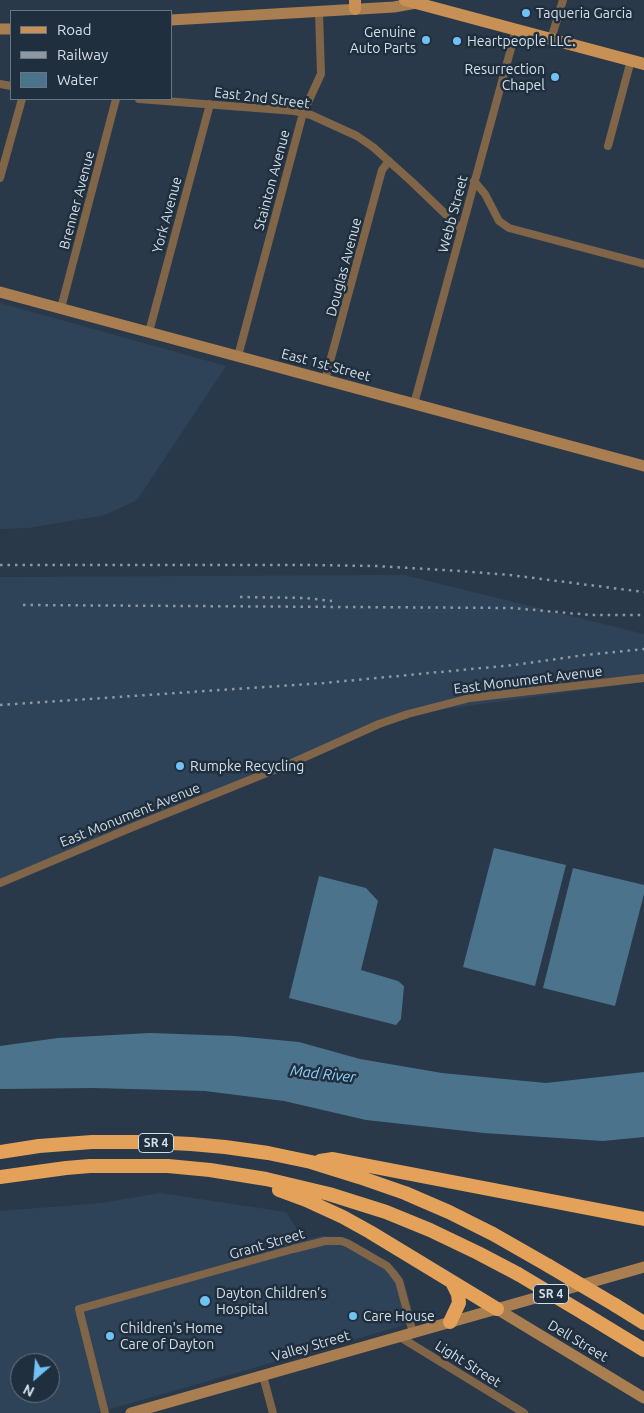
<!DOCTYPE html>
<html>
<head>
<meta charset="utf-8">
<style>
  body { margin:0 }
  #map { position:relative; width:644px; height:1413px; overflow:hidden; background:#293949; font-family:Ubuntu,sans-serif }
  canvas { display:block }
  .legend { position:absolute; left:10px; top:10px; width:162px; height:90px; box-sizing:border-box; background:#202f3e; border:1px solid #687582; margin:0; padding:6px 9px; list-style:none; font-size:15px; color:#d5dfe9 }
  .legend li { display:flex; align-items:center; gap:10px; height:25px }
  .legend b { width:25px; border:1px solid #687582 }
  .north { position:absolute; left:10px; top:1353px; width:50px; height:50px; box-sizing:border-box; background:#202f3e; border:1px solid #687582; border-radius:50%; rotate:207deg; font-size:14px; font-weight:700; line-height:20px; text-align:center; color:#d5dfe9 }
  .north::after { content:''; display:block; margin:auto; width:18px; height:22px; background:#72c1f5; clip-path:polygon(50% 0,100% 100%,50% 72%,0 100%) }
</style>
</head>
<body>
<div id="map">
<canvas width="644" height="1413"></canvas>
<ul class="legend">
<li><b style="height:6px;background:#c79155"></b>Road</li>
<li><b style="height:6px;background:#8c99a5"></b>Railway</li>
<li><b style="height:14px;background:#4c738c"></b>Water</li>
</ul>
<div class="north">N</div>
</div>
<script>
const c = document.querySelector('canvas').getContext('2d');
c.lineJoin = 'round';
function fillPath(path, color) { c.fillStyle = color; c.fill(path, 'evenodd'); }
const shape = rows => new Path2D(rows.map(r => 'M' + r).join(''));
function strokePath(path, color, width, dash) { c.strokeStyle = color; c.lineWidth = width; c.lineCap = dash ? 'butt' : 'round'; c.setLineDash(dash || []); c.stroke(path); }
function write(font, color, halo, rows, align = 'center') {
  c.font = font + ' Ubuntu,sans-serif'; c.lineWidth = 5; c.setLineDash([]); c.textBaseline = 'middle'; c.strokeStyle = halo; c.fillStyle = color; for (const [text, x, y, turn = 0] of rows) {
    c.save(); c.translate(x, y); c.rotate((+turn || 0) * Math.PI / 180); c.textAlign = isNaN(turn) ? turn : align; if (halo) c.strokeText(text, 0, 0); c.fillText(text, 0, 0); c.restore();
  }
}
fillPath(shape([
  [0,303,226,366,137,500,105,515,28,528,0,529],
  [404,575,644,634,644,682,408,714,0,880,0,577],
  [160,1193,286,1212,304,1240,320,1236,343,1237,367,1249,390,1266,404,1280,415,1322,96,1413,0,1413,0,1211,101,1203],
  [20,1363,50,1363,50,1393,20,1393]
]), '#2f4358');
fillPath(shape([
  [494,848,566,865,535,986,463,967],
  [573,868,644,885,644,894,615,1006,543,988],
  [319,876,366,888,378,901,361,970,398,981,404,986,401,1019,396,1025,289,998],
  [150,1033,235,1036,299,1042,360,1059,442,1073,546,1083,644,1072,644,1137,603,1141,484,1133,366,1120,284,1101,205,1091,94,1088,0,1089,0,1046,58,1038]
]), '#4c738c');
strokePath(shape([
  [551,39,563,0],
  [0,84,11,86],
  [139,99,295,111,311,115,357,136,373,147,411,181,461,229],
  [608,146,631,60],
  [0,178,22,99],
  [474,181,485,194,499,221,509,228,644,264],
  [61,308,116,99],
  [149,332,210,104],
  [238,356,303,113,321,74,319,12],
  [325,380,382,170,389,161],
  [414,404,516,30],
  [0,883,128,829,294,762,379,724,408,714,470,698,644,678],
  [400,1337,524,1413],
  [263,1376,273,1413],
  [105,1413,79,1309,293,1249,325,1241,341,1241,347,1243,387,1266,393,1273,399,1281,413,1333]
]), '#806549', 8);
strokePath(shape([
  [171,20,394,7,416,3],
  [0,29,11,29],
  [0,292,644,466],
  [497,1309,644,1398],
  [131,1413,644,1267]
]), '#a97e51', 11);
strokePath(shape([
  [355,0,355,9],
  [405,0,644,64]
]), '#c79155', 12);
strokePath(shape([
  [0,1152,39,1146,92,1142,151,1142,191,1144,225,1147,268,1153,311,1162,359,1177,405,1193,449,1212,493,1234,549,1266],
  [320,1161,333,1159,644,1219],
  [0,1177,66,1168,90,1166,168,1166,210,1170,266,1179,329,1194,386,1212,430,1230,478,1253,518,1274],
  [279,1190,306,1200,343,1217,370,1232,497,1309],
  [615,1305,644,1323],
  [585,1314,644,1350],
  [450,1322,459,1303,458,1294,452,1282]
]), '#e3a159', 14);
strokePath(shape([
  [0,565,309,565,376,566,460,571,510,575,644,592],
  [240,597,306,598,332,601],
  [23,605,512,608,591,615,644,615],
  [0,705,324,683,514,665,585,655,644,649]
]), '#8c99a5', 2.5, [2.5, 5]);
strokePath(shape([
  [549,1266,615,1305],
  [518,1274,585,1314]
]), '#e3a159', 14);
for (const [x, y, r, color] of [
  [526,13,5,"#72c1f5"],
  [426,40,5,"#72c1f5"],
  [457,41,5,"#72c1f5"],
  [555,77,5,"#72c1f5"],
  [180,766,5,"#72c1f5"],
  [205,1301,6,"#72c1f5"],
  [353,1316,5,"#72c1f5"],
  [110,1336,5,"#72c1f5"]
]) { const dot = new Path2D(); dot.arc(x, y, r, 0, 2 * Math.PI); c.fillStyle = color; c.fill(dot); strokePath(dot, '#202f3e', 2); }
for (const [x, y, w] of [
  [156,1143,35],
  [551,1294,35]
]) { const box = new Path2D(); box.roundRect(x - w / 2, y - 9.5, w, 19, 4); c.fillStyle = '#202f3e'; c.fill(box); strokePath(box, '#d5dfe9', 1); }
write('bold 12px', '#d5dfe9', null, [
  ["SR 4",156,1143],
  ["SR 4",551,1294]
]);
write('14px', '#d5dfe9', '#202f3e', [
  ["Taqueria Garcia",536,13],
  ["Genuine",416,32,"right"],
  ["Auto Parts",416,48,"right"],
  ["Heartpeople LLC.",467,41],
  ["Resurrection",545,69,"right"],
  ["Chapel",545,85,"right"],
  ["Rumpke Recycling",190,766],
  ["Dayton Children’s",216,1293],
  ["Hospital",216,1309],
  ["Care House",363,1316],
  ["Children's Home",120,1328],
  ["Care of Dayton",120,1344]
], 'left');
write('14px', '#d5dfe9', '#202f3e', [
  ["East 2nd Street",262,98,7],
  ["Stainton Avenue",272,180,-75],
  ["Brenner Avenue",77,200,-75],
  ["Webb Street",453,214,-75],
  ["York Avenue",167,215,-75],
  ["Douglas Avenue",344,267,-75],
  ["East 1st Street",326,365,15],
  ["East Monument Avenue",528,680,-7],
  ["East Monument Avenue",130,815,-22],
  ["Grant Street",267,1244,-16],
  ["Dell Street",578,1341,31],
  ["Valley Street",311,1346,-16],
  ["Light Street",468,1364,32]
]);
write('italic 15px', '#91d3fd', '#202f3e', [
  ["Mad River",323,1074,6]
]);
</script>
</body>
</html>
